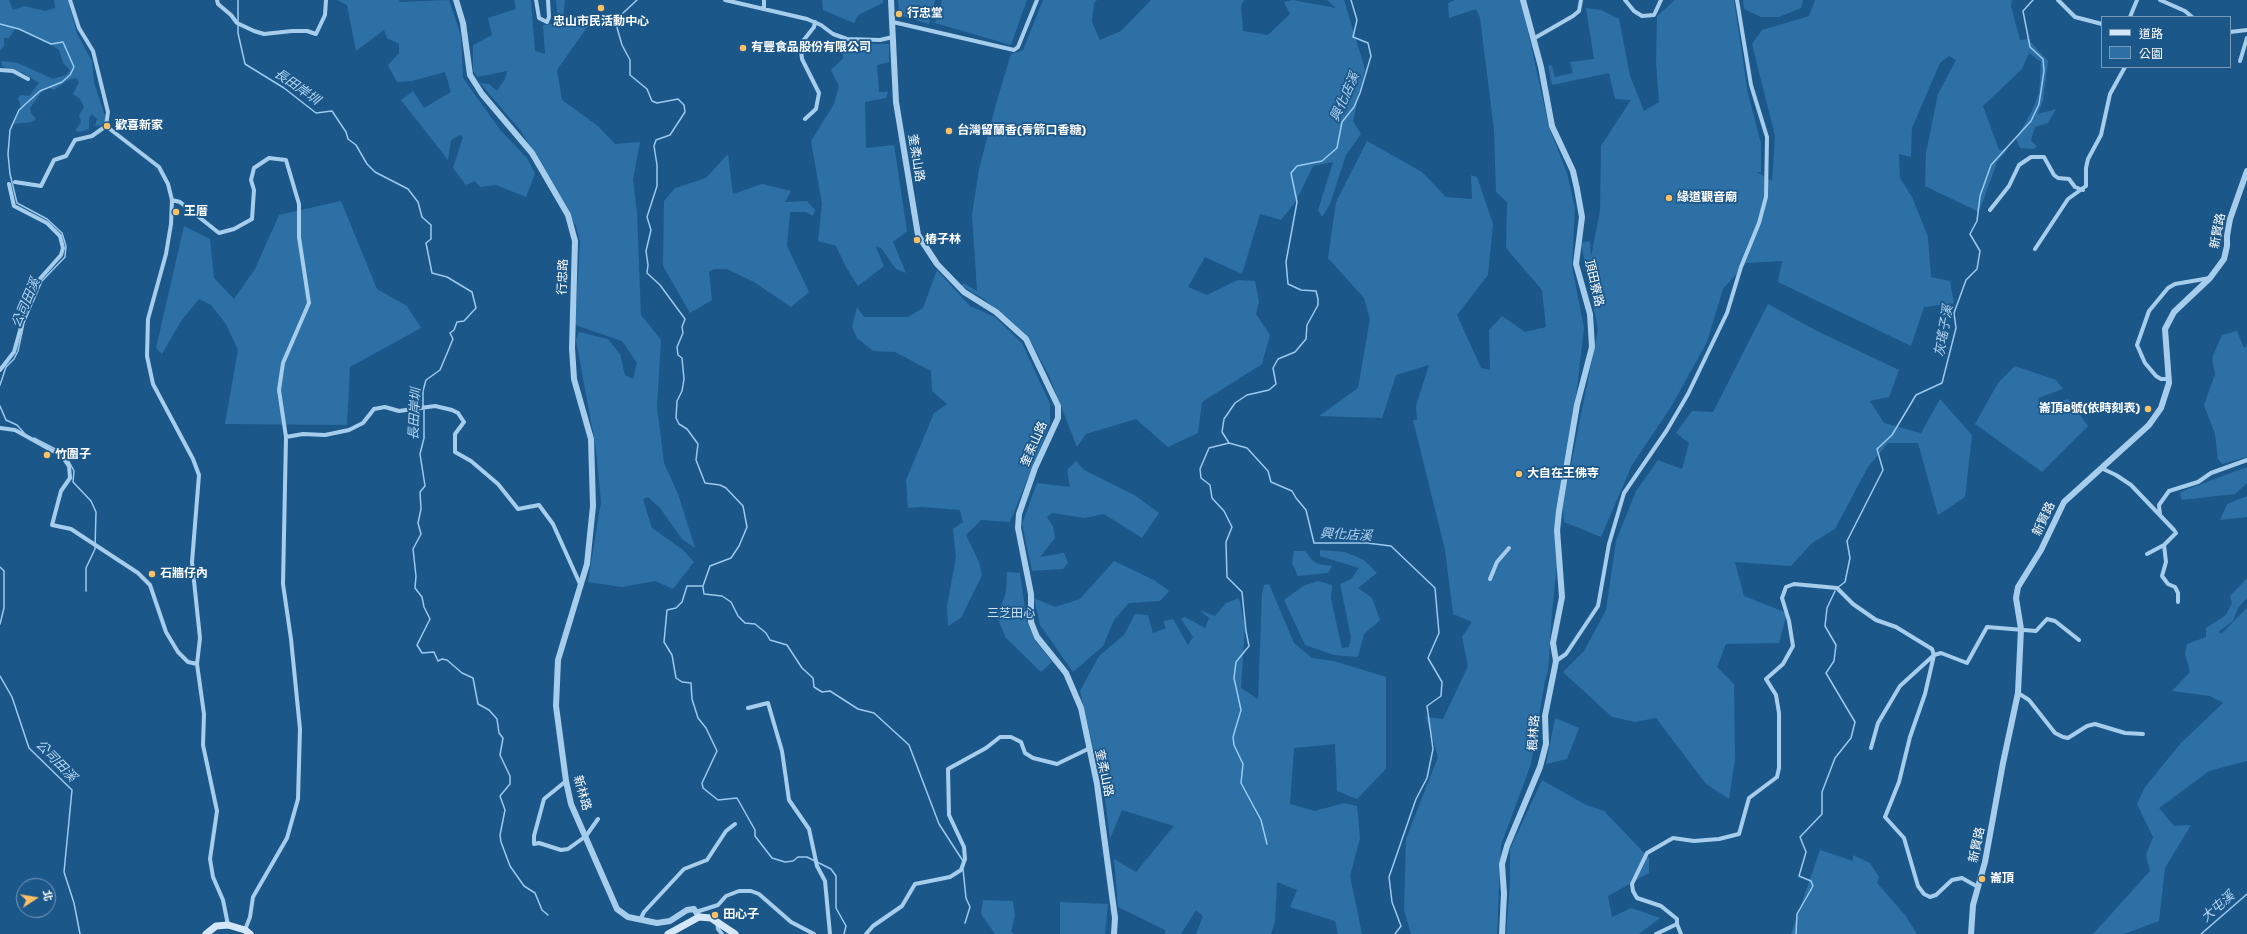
<!DOCTYPE html>
<html>
<head>
<meta charset="utf-8">
<style>
  body { margin:0 }
  #map { position:relative; width:2247px; height:934px; overflow:hidden; background:#1c578a; font-family:Rubik,"Noto Sans TC",sans-serif }
  canvas { display:block }
  .legend { position:absolute; left:2101px; top:16px; width:130px; height:52px; box-sizing:border-box; background:#1c578a; border:1px solid #779ab9; margin:0; padding:5px 7px; list-style:none; font-size:12px; color:#fff }
  .legend li { display:flex; align-items:center; gap:8px; height:20px }
  .legend b { width:20px; border:1px solid #779ab9 }
  .north { position:absolute; left:16px; top:878px; width:40px; height:40px; box-sizing:border-box; background:#1c578a; border:1px solid #779ab9; border-radius:50%; rotate:78deg; font-size:11px; font-weight:700; line-height:16px; text-align:center; color:#fff }
  .north::after { content:''; display:block; margin:auto; width:14px; height:18px; background:#fdc165; clip-path:polygon(50% 0,100% 100%,50% 72%,0 100%) }
</style>
</head>
<body>
<div id="map">
<canvas width="2247" height="934"></canvas>
<ul class="legend">
<li><b style="height:5px;background:#d3e7f9"></b>道路</li>
<li><b style="height:11px;background:#2c70a6"></b>公園</li>
</ul>
<div class="north">北</div>
</div>
<script>
const c = document.querySelector('canvas').getContext('2d');
c.lineJoin = 'round';
function fillPath(path, color) { c.fillStyle = color; c.fill(path, 'evenodd'); }
const shape = rows => new Path2D(rows.map(r => 'M' + r).join(''));
function strokePath(path, color, width, dash) { c.strokeStyle = color; c.lineWidth = width; c.lineCap = dash ? 'butt' : 'round'; c.setLineDash(dash || []); c.stroke(path); }
function write(font, color, halo, rows, align = 'center') {
  c.font = font + ' Rubik,"Noto Sans TC",sans-serif'; c.lineWidth = 3.5; c.setLineDash([]); c.textBaseline = 'middle'; c.strokeStyle = halo; c.fillStyle = color; for (const [text, x, y, turn = 0] of rows) {
    c.save(); c.translate(x, y); c.rotate((+turn || 0) * Math.PI / 180); c.textAlign = isNaN(turn) ? turn : align; if (halo) c.strokeText(text, 0, 0); c.fillText(text, 0, 0); c.restore();
  }
}
fillPath(shape([
  [0,0,9,0,13,10,24,6,45,11,55,8,54,0,68,0,77,34,92,61,94,83,105,116,106,122,102,125,95,126,97,119,92,114,89,118,89,129,80,132,75,131,81,122,79,115,84,107,80,99,73,94,79,82,76,78,68,80,54,90,47,87,43,90,30,108,31,113,36,119,31,122,13,124,21,108,18,98,21,95,29,96,39,83,22,72,10,71,2,66,2,61,18,63,53,79,66,75,70,70,63,63,59,50,43,39,18,29,15,29,9,38,4,38,4,46,0,51],
  [337,0,399,0,400,2,449,0,461,36,463,78,501,131,527,158,535,174,526,197,496,185,480,187,475,181,466,185,453,168,463,137,460,135,451,140,448,160,401,100,413,91,424,108,451,92,445,72,412,81,397,82,388,65,399,53,399,44,387,38,384,30,356,51,347,5],
  [514,0,531,0,535,51,545,54,543,25,558,23,556,0,565,0,562,28,575,18,601,15,601,19,581,23,588,26,557,70,562,100,598,126,615,144,640,142,633,180,637,213,641,315,661,340,657,407,664,463,678,494,695,548,682,539,660,508,648,497,643,499,652,528,683,550,694,562,673,589,655,581,622,587,588,582,601,502,596,449,576,340,579,332,608,339,620,354,625,375,633,379,637,363,622,341,575,325,580,242,576,226,521,131,480,83,489,84,497,91,505,79,507,71,477,77,473,71,473,45,492,35,488,18,516,9],
  [822,0,883,0,883,3,858,15,854,23,823,10],
  [898,0,935,0,929,24,899,15],
  [942,0,1027,0,1011,45,935,23],
  [1043,0,1097,0,1094,3,1092,22,1100,40,1121,31,1151,0,1244,0,1241,6,1243,31,1268,35,1290,14,1284,2,1293,0,1336,8,1327,0,1344,0,1365,69,1353,121,1361,134,1346,155,1330,204,1322,217,1318,210,1333,162,1313,166,1296,201,1281,220,1260,214,1242,274,1205,257,1188,287,1207,295,1238,280,1255,281,1259,302,1256,314,1270,335,1262,364,1202,402,1198,433,1168,447,1136,419,1086,434,1077,447,1049,376,1029,338,984,299,962,286,963,283,977,291,972,215,979,169,996,104,1011,54,1023,50],
  [1455,0,1521,0,1549,127,1567,173,1575,208,1572,266,1584,328,1564,499,1598,330,1581,243,1590,241,1591,257,1600,211,1601,146,1631,100,1615,99,1609,73,1552,85,1548,65,1552,66,1555,77,1573,73,1570,62,1594,59,1586,8,1601,10,1619,19,1630,76,1644,111,1659,102,1656,61,1657,16,1675,0,1734,0,1748,94,1761,143,1761,172,1757,172,1772,181,1775,136,1752,44,1762,30,1809,16,1815,0,2012,0,2011,6,2020,40,2028,39,2048,61,2043,101,2038,114,2056,109,2048,123,2035,127,2031,140,2037,147,2033,149,2020,148,2016,139,2032,111,2039,93,2041,62,2029,53,2022,69,1983,106,1999,150,2008,149,1997,162,1979,212,1925,186,1926,153,1938,94,1956,60,1949,56,1940,63,1912,128,1911,157,1899,154,1900,178,1912,197,1928,237,1931,277,1950,281,1954,303,1924,307,1911,346,1778,282,1782,261,1746,263,1723,289,1707,342,1671,407,1632,465,1601,537,1564,522,1563,509,1552,612,1548,672,1545,680,1531,764,1501,845,1497,934,1411,934,1404,910,1406,839,1438,757,1426,717,1443,719,1468,666,1462,637,1472,622,1453,614,1445,550,1413,420,1417,420,1416,406,1429,365,1396,375,1382,418,1319,416,1358,388,1370,319,1364,298,1328,258,1336,202,1367,141,1422,172,1446,197,1472,199,1471,175,1477,177,1493,224,1488,275,1457,315,1481,368,1490,370,1489,330,1502,316,1525,332,1546,327,1542,290,1506,248,1507,202,1496,192,1494,130,1480,18,1476,9,1449,18,1448,3],
  [1743,0,1803,0,1801,8,1779,17,1761,17,1744,9],
  [842,44,889,44,889,62,877,65,879,92,888,92,886,98,865,102,866,148,894,145,907,231,893,242,906,273,896,269,881,248,876,247,884,266,858,286,846,267,836,246,818,241,822,204,811,141,834,104,839,86,831,70,843,58],
  [728,154,733,194,762,184,791,191,785,202,807,201,815,210,813,216,806,212,790,212,787,246,809,292,791,307,754,282,727,269,714,269,709,272,712,300,690,313,663,266,664,201,675,188,706,178],
  [341,201,377,289,407,306,421,328,350,367,347,425,225,424,238,350,226,324,211,305,199,299,181,321,162,354,156,348,184,226,210,239,214,278,234,299,255,269,279,215],
  [937,270,970,306,995,317,1022,343,1050,404,1050,424,1010,522,981,520,966,535,979,562,982,575,961,618,948,626,947,606,956,557,953,529,963,522,960,510,922,507,908,508,906,480,934,413,947,404,932,391,931,371,895,352,873,351,857,338,852,327,857,307,864,317,908,317,923,308],
  [1768,304,1817,331,1899,370,1889,397,1870,401,1884,423,1921,433,1940,399,1972,435,1965,497,1938,515,1918,443,1888,443,1868,467,1835,529,1812,543,1791,566,1735,562,1744,596,1787,613,1779,643,1726,644,1717,667,1734,684,1735,759,1729,799,1706,784,1656,718,1635,722,1612,717,1563,672,1584,651,1606,610,1616,541,1636,491,1658,460,1682,469,1689,443,1676,433,1692,411,1713,412],
  [2237,331,2244,348,2247,346,2247,457,2222,464,2218,459,2215,434,2204,405,2215,374,2212,358,2222,335],
  [2015,366,2056,380,2063,389,2038,398,2041,407,2068,399,2088,426,2042,472,1975,424,1998,383],
  [1076,461,1084,470,1136,496,1159,513,1142,538,1104,514,1085,518,1052,513,1047,517,1053,526,1055,538,1040,557,1064,553,1068,563,1063,569,1032,571,1022,524,1037,483,1070,487,1067,470],
  [2247,467,2247,483,2235,494,2182,500,2180,492],
  [2247,496,2247,517,2220,520,2227,504],
  [1320,550,1345,552,1364,560,1377,573,1358,588,1372,598,1380,620,1364,634,1358,657,1334,655,1305,645,1284,600,1303,586,1318,581,1332,585,1331,599,1342,648,1349,647,1351,637,1340,584,1351,579,1359,568,1320,556],
  [1294,551,1305,551,1312,560,1318,564,1332,566,1328,573,1298,576,1292,563],
  [1114,561,1154,580,1169,591,1160,601,1129,603,1114,620,1103,646,1073,672,1040,625,1034,598,1055,607,1080,599],
  [1007,572,1020,573,1027,622,1035,640,1052,662,1041,672,1006,638,995,612,1002,604,1006,592],
  [2247,578,2247,598,2238,608,2233,621,2218,632,2222,633,2247,608,2247,761,2209,771,2159,808,2174,826,2191,825,2165,868,2159,921,2124,934,2093,934,2150,871,2146,855,2153,837,2137,804,2145,787,2180,744,2223,703,2210,696,2172,691,2190,672,2185,654,2187,644,2206,637,2206,628,2226,615,2232,603,2230,596],
  [1269,584,1294,643,1312,658,1334,661,1386,677,1386,769,1357,799,1337,791,1335,744,1294,748,1290,804,1315,811,1344,803,1357,806,1360,838,1350,876,1362,934,1338,934,1335,921,1290,907,1297,890,1277,882,1275,922,1271,934,1196,934,1203,916,1196,910,1181,934,1165,934,1165,930,1118,907,1114,859,1136,872,1174,826,1122,810,1110,839,1105,799,1080,691,1099,656,1124,635,1135,614,1148,615,1153,633,1166,628,1163,621,1173,619,1188,645,1193,637,1181,619,1185,617,1205,628,1209,618,1199,610,1215,616,1226,603,1239,598,1245,626,1241,688,1258,699,1262,594,1264,585],
  [1555,718,1579,728,1567,759,1546,764],
  [1542,780,1586,805,1604,811,1649,858,1649,873,1608,896,1612,917,1631,908,1660,918,1639,934,1506,934,1510,886,1510,849],
  [1820,850,1853,861,1853,855,1870,863,1879,877,1877,883,1905,915,1917,934,1791,934],
  [983,900,1013,901,1015,916,1011,931,1014,934,995,934,981,914],
  [1060,902,1108,904,1105,934,1060,934]
]), '#2c70a6');
strokePath(shape([
  [238,0,238,33,245,64,284,88,316,113,332,111,346,132,348,139,356,145,367,164,375,172,408,189,418,202,422,217,431,225,431,239,426,243,432,273,447,277,472,292,476,308,464,321,457,322,454,330,450,333,453,339,440,370,426,380,423,391,423,406],
  [637,0,622,14,616,24,622,45,630,60,630,75,647,89,652,101,657,103,678,99,684,105,685,112,670,135,656,140,654,146,657,165,657,186,647,217,651,230,646,251,648,265,647,273,660,285,685,319,682,327,683,333,677,347,678,355,682,358,684,379,682,391,677,401,676,418,679,424,687,429,698,444,696,460,705,483,720,485,726,488,743,506,747,527,739,546,731,558,710,566,703,586,687,586,682,602,676,608,667,610,664,642,672,655,676,678,682,682,691,683,692,699,698,718,706,728,717,751,702,783,703,788,718,800,737,798,755,830,755,836,772,858,785,862,793,861,798,857,807,857,831,869,836,876,836,908,846,926,844,934],
  [1351,0,1357,20,1353,37,1368,43,1371,56,1360,93,1354,107,1342,122,1337,148,1322,161,1297,166,1291,173,1297,202,1286,262,1288,284,1301,290,1316,291,1318,299,1318,305,1307,325,1306,339,1295,352,1278,359,1273,368,1276,384,1269,390,1247,395,1235,403,1224,419,1222,432,1229,443,1247,448,1268,471,1271,482,1292,491,1296,498,1306,510,1314,543,1367,543,1391,546,1435,588,1439,633,1428,658,1442,682,1441,696,1427,706,1433,749,1427,778,1416,799,1389,877,1392,902,1401,926,1395,934],
  [0,24,19,29,51,44,63,42,74,67,70,75,62,82,40,91,19,110,10,130,8,154,10,174,17,203,47,219,62,233,66,246,65,257,42,281,24,323,18,351,14,359,6,367,0,385],
  [0,406,6,420,17,425,25,434],
  [424,410,424,438,420,454,425,486,420,492,421,509,418,523,421,534,413,549,416,576,415,588,422,597,424,607,430,619,417,645,422,653,434,652,438,661,442,659,447,660,462,673,473,678,478,704,489,710,497,719,499,733,503,738,500,755,510,776,510,784,500,796,505,810,500,835,501,842,510,866,524,886,535,893,542,910,548,915],
  [34,438,65,454,74,471,73,482,91,501,96,512,95,549,86,568,86,591],
  [1229,443,1209,448,1200,469,1201,478,1210,485,1212,498,1224,511,1232,527,1226,542,1227,577,1242,592,1246,631,1249,646,1236,662,1234,678,1241,710,1233,737,1234,745,1243,764,1241,783,1261,820,1267,844],
  [0,567,4,571,4,608,0,624],
  [703,587,704,594,722,596,731,602,738,616,745,623,755,624,766,633,770,640,787,645,802,668,813,678,814,687,822,692,830,691,858,709,874,713,909,745,939,824,963,861],
  [1837,588,1845,582,1850,558,1847,541,1883,470,1877,449,1892,435,1916,395,1942,383,1956,328,1954,313,1966,280,1977,269,1980,251,1970,234,1977,221,1980,196,1991,165,2031,121,2039,104,2044,71,2043,59,2030,47,2023,11,2033,0],
  [0,676,12,697,29,748,72,790,64,872,74,903,80,934],
  [963,869,966,898,970,907,965,923],
  [1796,934,1797,914,1813,886,1811,881,1799,876,1806,852,1800,837,1822,814,1822,792,1835,758,1851,738,1855,722,1826,673,1834,661,1836,645,1825,626,1827,608,1835,591],
  [2201,934,2247,894]
]), '#9acaee', 1.5);
strokePath(shape([
  [70,0,79,28,93,51,108,112,106,126,159,167,168,184,172,200],
  [217,0,218,4,231,15,237,23,254,31,264,34,292,31,307,31,316,34,325,15,326,0],
  [536,0,539,18,547,22,549,17,548,0],
  [725,0,807,19,821,25,833,34,847,39,880,40,893,37],
  [764,0,764,8],
  [1625,0,1634,11,1642,16,1654,15,1661,0],
  [2058,0,2075,17,2102,24],
  [2160,0,2185,11,2192,17],
  [2130,17,2137,0],
  [893,22,1014,50,1018,47,1037,0],
  [2230,32,2247,30],
  [1533,39,1573,16,1579,11,1581,0],
  [2240,61,2247,38],
  [0,70,13,71,28,79],
  [805,119,816,109,819,93,802,59,801,50,803,41,814,27,815,22],
  [15,182,41,186,54,160,66,156,75,140,92,136,106,126],
  [1990,210,2009,186,2019,165,2031,157,2044,157,2054,175,2058,178,2069,179,2075,187,2083,190],
  [2035,249,2068,199,2086,186,2086,168,2088,159,2101,135,2110,94,2125,67],
  [0,370,14,352,26,309,38,281,61,255,63,248,60,236,47,223,14,206,9,184],
  [2169,379,2161,379,2156,376,2145,363,2137,345,2149,311,2168,288,2175,284,2210,278],
  [0,428,15,430,62,456,69,466,70,478,61,491,52,525,71,529,138,573,150,585,166,632,178,652,188,662,197,664,204,714,203,745,217,811,210,859,213,877,223,900,228,925],
  [286,437,303,434,325,435,349,430,363,423,374,409,385,407,399,411,435,406,452,410,458,413,464,422,455,434,455,452,471,461,498,484,518,509,539,505,553,524,580,584],
  [2101,468,2116,475,2131,485,2174,530,2176,533,2164,545,2166,562,2162,576,2168,584,2175,587,2178,593,2178,602],
  [2160,515,2159,505,2169,491,2198,482,2211,473,2247,460],
  [2147,554,2164,545],
  [1490,579,1497,562,1509,548],
  [1556,661,1566,654,1598,606,1609,544,1624,493,1667,430,1688,394,1727,313,1741,267,1759,223,1766,197,1767,137,1751,85,1737,0],
  [197,664,200,638,192,562,199,475,193,459,153,384,147,356,148,319,166,254,171,224,172,200,180,202,219,233,234,229,252,219,254,190,251,180,254,168,269,158,286,160,299,204,299,237,309,303,283,363,279,390,286,437,283,584,291,639,300,729,298,799,287,838,253,897,250,917,245,930],
  [2018,693,2029,700,2055,733,2063,737,2068,738,2087,726,2095,724,2125,733,2143,734],
  [748,708,768,703,782,751,789,800,809,829,817,866,825,881,830,934],
  [1871,748,1878,723,1900,686,1934,655,1941,653,1967,663,1987,627,2036,631,2047,619,2055,621,2079,640],
  [566,781,544,799,534,836,534,844,539,843,561,850,568,849,586,836,598,819],
  [696,912,718,905,726,896,739,891,751,891,759,894,791,922,814,934],
  [640,920,644,912,684,869,707,860,726,831,735,824],
  [717,922,718,929,722,934],
  [1677,924,1681,934],
  [866,934,873,926,902,906,915,884,950,877,961,870,965,859,964,847,949,815,948,769,986,748,1000,737,1011,737,1021,742,1025,753,1033,758,1057,764,1088,749],
  [1656,934,1677,924,1677,919,1661,906,1637,898,1633,891,1632,884,1647,853,1673,838,1694,841,1719,839,1739,834,1749,798,1777,777,1779,768,1779,713,1776,695,1766,679,1783,664,1793,646,1789,621,1782,598,1786,587,1794,584,1837,588,1853,604,1876,620,1896,627,1932,649,1934,655,1925,694,1910,737,1899,782,1885,817,1904,838,1918,886,1924,894,1930,897,1936,895,1952,880,1962,878,1978,887]
]), '#a7cdec', 4);
strokePath(shape([
  [456,0,463,23,470,75,482,94,532,153,568,215,575,241,572,348,574,379,591,439,593,506,587,564,558,660,556,706,566,781,571,804,617,909,628,917,657,923,670,921,687,910,694,909,699,917],
  [891,0,896,102,918,235,937,264,964,292,996,312,1026,339,1058,406,1058,418,1035,468,1019,514,1018,528,1031,594,1031,622,1037,637,1066,673,1081,708,1097,784,1115,918,1114,934],
  [1502,934,1504,894,1502,864,1507,846,1540,767,1546,744,1545,716,1556,661,1553,643,1562,597,1557,530,1559,511,1577,405,1592,347,1590,314,1576,264,1582,217,1577,189,1573,171,1552,126,1541,67,1523,0],
  [1971,934,1973,905,1985,862,2003,763,2018,693,2021,629,2016,598,2018,587,2041,550,2064,502,2149,425,2161,408,2169,383,2165,329,2174,312,2210,278,2224,259,2227,246,2227,236,2230,219,2247,171]
]), '#a7cdec', 6);
strokePath(shape([
  [206,934,216,926,228,925,245,930,250,934],
  [668,934,699,917,711,918,735,934]
]), '#d3e7f9', 7);
for (const [x, y, r, color] of [
  [601,8,4,"#fdc165"],
  [899,14,4,"#fdc165"],
  [743,48,4,"#fdc165"],
  [107,126,4,"#fdc165"],
  [949,131,4,"#fdc165"],
  [1669,198,4,"#fdc165"],
  [176,212,4,"#fdc165"],
  [917,240,4,"#fdc165"],
  [2148,409,4,"#fdc165"],
  [47,455,4,"#fdc165"],
  [1519,474,4,"#fdc165"],
  [152,574,4,"#fdc165"],
  [1982,879,4,"#fdc165"],
  [715,915,4,"#fdc165"]
]) { const dot = new Path2D(); dot.arc(x, y, r, 0, 2 * Math.PI); c.fillStyle = color; c.fill(dot); strokePath(dot, '#1c578a', 1.5); }
write('bold 12px', '#fff', '#1c578a', [
  ["行忠堂",907,14],
  ["忠山市民活動中心",601,22,"center"],
  ["有豐食品股份有限公司",751,48],
  ["歡喜新家",115,126],
  ["台灣留蘭香(青箭口香糖)",957,131],
  ["緣道觀音廟",1677,198],
  ["王厝",184,212],
  ["樁子林",925,240],
  ["崙頂8號(依時刻表)",2140,409,"right"],
  ["竹圍子",55,455],
  ["大自在王佛寺",1527,474],
  ["石牆仔內",160,574],
  ["崙頂",1990,879],
  ["田心子",723,915]
], 'left');
write('12px', '#fff', '#1c578a', [
  ["奎柔山路",916,158,81],
  ["新賢路",2218,231,-79],
  ["行忠路",563,277,-88],
  ["頂田寮路",1594,283,77],
  ["奎柔山路",1034,444,-66],
  ["新賢路",2044,519,-65],
  ["楓林路",1534,733,-86],
  ["奎柔山路",1104,773,78],
  ["新林路",582,793,74],
  ["新賢路",1977,845,-78]
]);
write('12px', '#cce5f9', '#1c578a', [
  ["三芝田心",1011,614]
]);
write('italic 13px', '#b3d7f3', '#1c578a', [
  ["長田岸圳",297,87,35],
  ["興化店溪",1345,97,-66],
  ["公司田溪",26,303,-67],
  ["灰瑤子溪",1944,331,-80],
  ["長田岸圳",415,414,-87],
  ["興化店溪",1346,535,3],
  ["公司田溪",56,761,46],
  ["大屯溪",2218,907,-41]
]);
</script>
</body>
</html>
